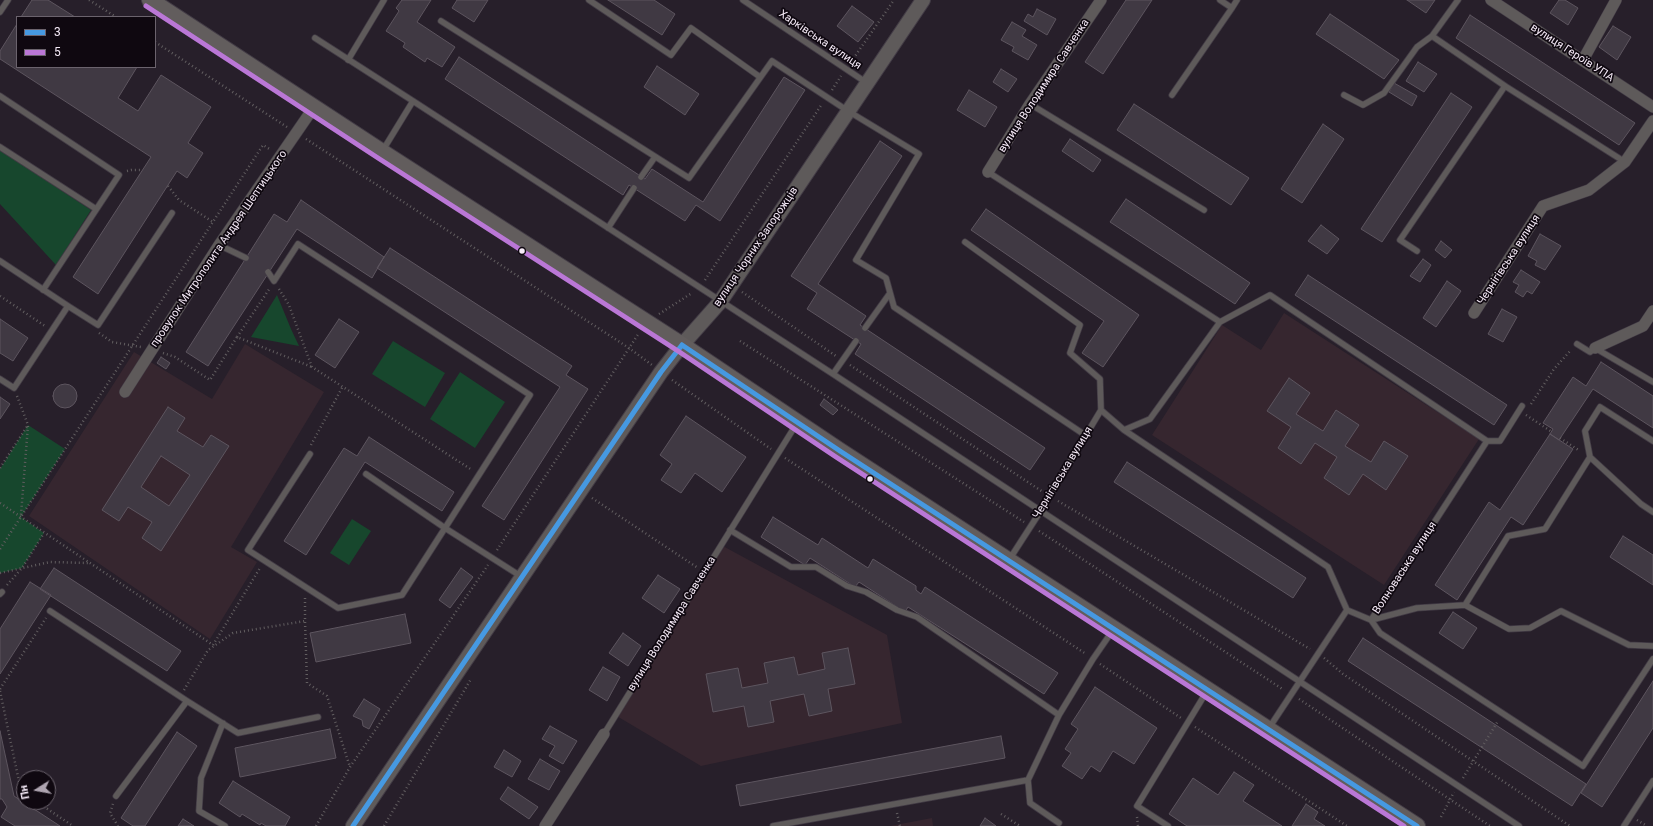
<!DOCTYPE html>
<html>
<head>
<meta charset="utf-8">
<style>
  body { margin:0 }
  #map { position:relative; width:1653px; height:826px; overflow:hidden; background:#271f2a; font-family:Roboto,sans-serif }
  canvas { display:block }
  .legend { position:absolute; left:16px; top:16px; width:140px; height:52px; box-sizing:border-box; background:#0f0810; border:1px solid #6b636d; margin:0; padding:5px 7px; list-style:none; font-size:12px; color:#f6ebf8 }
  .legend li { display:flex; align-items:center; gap:8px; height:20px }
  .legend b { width:20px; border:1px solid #6b636d }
  .north { position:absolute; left:16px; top:770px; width:40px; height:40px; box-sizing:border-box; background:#0f0810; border:1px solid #6b636d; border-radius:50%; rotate:259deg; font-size:11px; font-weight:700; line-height:16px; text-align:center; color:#f6ebf8 }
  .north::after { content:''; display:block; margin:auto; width:14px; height:18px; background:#aea4b0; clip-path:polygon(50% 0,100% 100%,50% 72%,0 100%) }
</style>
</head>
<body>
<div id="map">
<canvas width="1653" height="826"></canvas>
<ul class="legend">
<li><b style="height:5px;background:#4699e1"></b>3</li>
<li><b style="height:5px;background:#ba77d6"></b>5</li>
</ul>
<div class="north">Пн</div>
</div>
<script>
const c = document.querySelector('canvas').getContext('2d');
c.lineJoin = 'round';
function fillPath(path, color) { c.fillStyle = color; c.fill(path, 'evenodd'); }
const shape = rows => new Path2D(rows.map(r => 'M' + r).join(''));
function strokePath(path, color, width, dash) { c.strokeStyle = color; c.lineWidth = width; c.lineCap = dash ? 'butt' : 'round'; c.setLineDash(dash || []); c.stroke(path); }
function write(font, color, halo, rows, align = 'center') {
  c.font = font + ' Roboto,sans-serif'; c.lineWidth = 3.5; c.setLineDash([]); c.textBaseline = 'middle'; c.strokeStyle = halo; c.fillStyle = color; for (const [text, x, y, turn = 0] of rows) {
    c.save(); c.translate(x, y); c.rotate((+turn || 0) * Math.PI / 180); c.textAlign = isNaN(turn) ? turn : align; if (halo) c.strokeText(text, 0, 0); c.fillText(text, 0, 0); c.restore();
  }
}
fillPath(shape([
  [1284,313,1479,439,1384,585,1152,435,1222,325,1261,350],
  [245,344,324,392,231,547,257,562,210,639,29,516,134,352,212,399],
  [721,545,887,635,902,723,701,766,615,715],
  [932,818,933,826,890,826]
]), '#36262f');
fillPath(shape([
  [0,150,91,210,56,265,0,204],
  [277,295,291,329,299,346,251,337],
  [393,341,445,373,425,407,372,374],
  [460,372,505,402,475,448,430,419],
  [28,425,65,449,21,517,44,533,22,568,0,573,0,469],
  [352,519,371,531,349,565,330,553]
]), '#17472d');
const building = shape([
  [32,0,48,0,75,17,21,17,32,0],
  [402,0,431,0,417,22,455,47,442,67,427,58,425,62,403,47,405,43,386,31,399,11,396,8,402,0],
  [457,0,488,0,474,22,452,8,457,0],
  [608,0,654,0,675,14,662,35,608,0],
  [1126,0,1152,0,1103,74,1085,62,1126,0],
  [1407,0,1435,0,1426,13,1407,0],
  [1559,0,1565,0,1578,8,1568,25,1550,13,1559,0],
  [852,6,874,22,858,42,837,26,852,6],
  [1037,9,1056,19,1047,35,1024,21,1028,14,1033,17,1037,9],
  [1330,14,1399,60,1384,79,1316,34,1330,14],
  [1470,15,1635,123,1619,145,1456,38,1470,15],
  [1012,22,1026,30,1022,36,1037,45,1028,60,1012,51,1014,47,1001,40,1012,22],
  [17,24,17,67,137,67,118,98,138,111,161,75,211,107,188,143,203,153,187,178,177,171,98,294,73,277,151,157,0,59,0,51,17,24],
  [1613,26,1631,37,1617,60,1599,47,1613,26],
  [459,57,645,179,652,169,703,202,784,77,805,90,720,221,696,205,685,221,629,185,623,195,445,79,459,57],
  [1418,62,1437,74,1424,92,1406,81,1418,62],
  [657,66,699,94,685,115,644,87,657,66],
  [1001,69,1017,79,1008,92,993,82,1001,69],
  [1394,83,1417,96,1412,106,1389,92,1394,83],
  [969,90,997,107,985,127,957,110,969,90],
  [1451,93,1472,107,1382,242,1361,229,1451,93],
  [1134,104,1249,178,1231,205,1117,130,1134,104],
  [1323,124,1344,139,1302,203,1281,189,1323,124],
  [1070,139,1101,160,1093,172,1062,151,1070,139],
  [880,141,902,156,818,284,866,316,860,325,1045,448,1030,470,855,354,861,344,807,309,817,293,791,276,880,141],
  [1126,199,1250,283,1235,304,1110,222,1126,199],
  [301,200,384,257,372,278,297,229,208,366,186,352,274,214,287,222,301,200],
  [986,209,1139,315,1103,367,1082,353,1104,321,971,230,986,209],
  [1321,225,1339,239,1327,254,1308,241,1321,225],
  [1540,234,1561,246,1545,270,1535,265,1537,261,1528,256,1540,234],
  [1441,241,1452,250,1445,258,1435,250,1441,241],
  [390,248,572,366,566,375,588,389,504,520,482,506,560,387,377,268,390,248],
  [1423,259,1431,265,1420,282,1410,276,1423,259],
  [1521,270,1540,282,1532,294,1527,291,1523,297,1515,292,1519,285,1513,282,1521,270],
  [1308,275,1507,405,1494,425,1295,295,1308,275],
  [1447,281,1461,291,1436,327,1423,318,1447,281],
  [1502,309,1517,317,1503,342,1488,334,1502,309],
  [0,319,28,338,13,361,0,353,0,319],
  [339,319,359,332,335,368,315,355,339,319],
  [161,357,170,363,166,369,157,363,161,357],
  [1601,362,1653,396,1653,428,1593,389,1559,440,1550,434,1553,429,1543,423,1573,377,1586,386,1601,362],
  [1289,378,1310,393,1296,414,1323,431,1336,410,1359,425,1345,446,1371,462,1384,441,1408,456,1386,490,1363,474,1349,495,1324,478,1337,457,1315,443,1301,464,1278,448,1291,427,1267,411,1289,378],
  '53 396a12 12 0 1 1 24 0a12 12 0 1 1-24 0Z',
  [0,397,10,404,0,419,0,397],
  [824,399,838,410,833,415,820,405,824,399],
  [168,407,185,418,177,431,203,447,211,435,229,446,161,551,142,538,152,522,128,507,119,521,102,510,168,407],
  [161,456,190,475,169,506,141,487,161,456],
  [686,416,746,457,722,492,695,473,681,493,661,480,672,464,660,455,686,416],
  [1550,434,1573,449,1523,525,1511,517,1457,600,1435,585,1489,502,1500,510,1550,434],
  [369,437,454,492,442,511,365,462,306,555,284,541,344,448,357,456,369,437],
  [1127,462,1306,578,1293,598,1114,482,1127,462],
  [773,517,818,545,822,538,868,568,873,559,916,586,916,590,921,594,925,587,1058,673,1044,694,908,607,905,612,859,582,855,587,810,558,805,565,761,537,773,517],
  [1623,536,1653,555,1653,585,1610,557,1623,536],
  [54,568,181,651,167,671,40,589,54,568],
  [461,568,473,577,450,608,439,600,461,568],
  [658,575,680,589,664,613,642,598,658,575],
  [30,582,51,595,0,674,0,629,30,582],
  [1453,612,1477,628,1463,649,1439,633,1453,612],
  [405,614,411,643,316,662,310,633,405,614],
  [623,633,641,646,628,666,609,653,623,633],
  [1363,638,1586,784,1572,806,1348,661,1363,638],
  [848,648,855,684,828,689,832,711,809,716,804,694,770,701,774,722,748,727,744,706,713,712,706,674,738,668,742,688,768,683,764,663,794,657,798,675,825,669,822,653,848,648],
  [603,667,620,677,607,701,589,690,603,667],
  [1653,681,1653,728,1602,807,1581,793,1653,681],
  [1095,687,1157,728,1134,764,1113,751,1100,772,1091,766,1082,779,1062,766,1071,753,1065,749,1078,729,1071,724,1095,687],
  [364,699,380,709,369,729,363,726,362,720,353,716,364,699],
  [550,726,577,741,563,764,549,756,555,746,542,739,550,726],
  [330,729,336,758,240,777,235,748,330,729],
  [0,731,14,796,60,826,15,826,1,817,7,807,2,799,0,799,0,731],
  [177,732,197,746,145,826,133,826,121,818,177,732],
  [1001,736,1005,758,740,806,736,785,1001,736],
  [504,750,521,761,512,777,494,767,504,750],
  [540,759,560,771,549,790,528,779,540,759],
  [1234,772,1254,785,1243,801,1282,826,1187,826,1169,814,1193,778,1218,795,1234,772],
  [233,781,290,817,285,826,266,826,261,823,260,825,242,814,240,817,219,803,233,781],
  [508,787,538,807,529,819,500,799,508,787],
  [1306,804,1318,812,1314,819,1325,826,1292,826,1306,804],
  [985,818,996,826,980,826,985,818],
  [183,819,194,826,178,826,183,819]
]);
fillPath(building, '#403943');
strokePath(building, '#5d555f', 1);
const service = shape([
  [589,0,671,55,691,28,760,77],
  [743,0,867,83],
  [1220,0,1232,8,1237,0],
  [0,12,8,0],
  [441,21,689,178,772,61,848,111,919,154,856,260,886,278,894,307,1085,435],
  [315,38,413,101],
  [348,60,384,0],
  [1505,86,1625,162],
  [1172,95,1232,8],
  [1344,95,1363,105,1384,93,1417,47,1432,36,1458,0],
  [0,96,119,175,43,290],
  [1030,104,1204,210],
  [0,147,96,209],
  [383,150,413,101,833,374,1519,826],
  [988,172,1220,322],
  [641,177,655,157],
  [608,228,634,188],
  [965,242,1080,325,1070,353,1100,379,1101,410,1040,512,1009,560],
  [219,245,246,258],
  [1417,251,1400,240,1505,86,1432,36],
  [0,261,68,306],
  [268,272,274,281,298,244,530,395,445,528,522,577],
  [865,328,890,293],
  [1577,344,1590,352,1595,348,1653,382],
  [833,374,856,341],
  [0,379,14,388,68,306,98,325,172,213],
  [1101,410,1124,430,1328,567,1347,610],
  [1124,430,1150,419,1220,322,1270,295,1487,441],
  [310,454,248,550,338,608,402,595,445,528,366,474],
  [1590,457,1585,431,1600,407,1653,441],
  [730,530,791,567,816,567,847,586,866,592,897,610,917,617,1059,715,1093,659,1113,630],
  [0,594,2,592],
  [1465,605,1508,536,1545,529,1590,457,1641,504,1653,512],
  [50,611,187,701,238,733,318,717],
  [1653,646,1629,645,1561,611,1530,628,1509,629,1465,605,1417,608,1371,620,1380,633,1583,766,1653,659],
  [223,723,201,778,199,811,225,826],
  [1269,728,1347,610,1371,620,1487,441,1500,441,1522,406],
  [604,734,797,423],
  [1028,780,1030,803,1059,823],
  [116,796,187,701],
  [773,826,1028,780,1059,715],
  [1168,826,1137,806,1207,691],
  [1624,826,1653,781]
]);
const minor = shape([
  [1491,0,1653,107],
  [1583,60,1616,0],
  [988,172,1030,104,1101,0],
  [1474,313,1543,206,1589,190,1625,162,1653,121],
  [1595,348,1643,326,1653,311],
  [125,392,219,245,314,107],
  [545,826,604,734]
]);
const tertiary = shape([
  [353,826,661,372,682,345,720,302,923,0]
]);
const secondary = shape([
  [150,0,382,152,682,345,840,451,1417,826]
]);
strokePath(service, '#433c46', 7);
strokePath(minor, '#433c46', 12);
strokePath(tertiary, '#433c46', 16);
strokePath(secondary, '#433c46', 18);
strokePath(shape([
  [89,0,116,17],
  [155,42,287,127],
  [851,62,894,0],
  [832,90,841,76],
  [306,139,629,348,652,365],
  [127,171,131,170,142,170],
  [168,186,179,200,213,222],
  [705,280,822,104],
  [279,289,289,305,312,367,472,470],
  [742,292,836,356],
  [0,296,45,326],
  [659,314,692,293],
  [99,333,112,342,141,347],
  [237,337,270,288],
  [740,341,1024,522],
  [163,353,175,357,210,380,237,337,312,367],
  [850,365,1043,492],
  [672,380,771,449],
  [17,396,28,425,21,515],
  [1531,404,1554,369,1571,350],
  [1526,415,1552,432],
  [1560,438,1580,451],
  [311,445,343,386],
  [785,458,1086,654],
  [0,468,28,425],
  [592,498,698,568],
  [1058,501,1310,649],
  [0,503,213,645,260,568],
  [1039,531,1284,690],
  [0,549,263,145,271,150],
  [497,550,639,333],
  [0,573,50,562,88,563],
  [7,585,22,568,44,533],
  [305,598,305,621,307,683,327,696,350,767],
  [1324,658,1343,674,1570,826],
  [1100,664,1181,718],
  [0,689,46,618],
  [184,690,208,650,233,633,305,621],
  [0,691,21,791,24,793],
  [1299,699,1490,826],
  [1195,727,1347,826],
  [1463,778,1498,721],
  [37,802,73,826],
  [113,804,110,813,118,826],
  [897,813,900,826],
  [1001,814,1020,826],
  [1137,817,1138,826],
  [1441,817,1454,792],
  [1637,820,1647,826],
  [316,826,350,767,488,565],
  [384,826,471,679]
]), '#625e60', 2.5, [1, 3]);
strokePath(service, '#5e5a5a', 5.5);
strokePath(minor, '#5e5a5a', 11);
strokePath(tertiary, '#5e5a5a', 14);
strokePath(secondary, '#625d5d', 16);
strokePath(shape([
  [682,345,840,451,1417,826],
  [353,826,661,372,682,345]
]), '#4699e1', 5);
strokePath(shape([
  [146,6,378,158,678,351,836,457,1404,826]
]), '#ba77d6', 5);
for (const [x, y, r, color] of [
  [522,251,3.5,"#f6ebf8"],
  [870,479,3.5,"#f6ebf8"]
]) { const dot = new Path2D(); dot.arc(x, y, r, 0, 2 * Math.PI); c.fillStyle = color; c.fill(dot); strokePath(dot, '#0f0810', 1.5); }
write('11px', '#f6ebf8', '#0f0810', [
  ["Харківська вулиця",820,40,34],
  ["вулиця Героїв УПА",1572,53,33],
  ["вулиця Володимира Савченка",1044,86,-57],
  ["вулиця Чорних Запорожців",756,247,-56],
  ["провулок Митрополита Андрея Шептицького",219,249,-56],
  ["Чернігівська вулиця",1509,260,-57],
  ["Чернігівська вулиця",1063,473,-59],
  ["Волноваська вулиця",1405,568,-57],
  ["вулиця Володимира Савченка",672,624,-58]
]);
</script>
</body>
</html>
